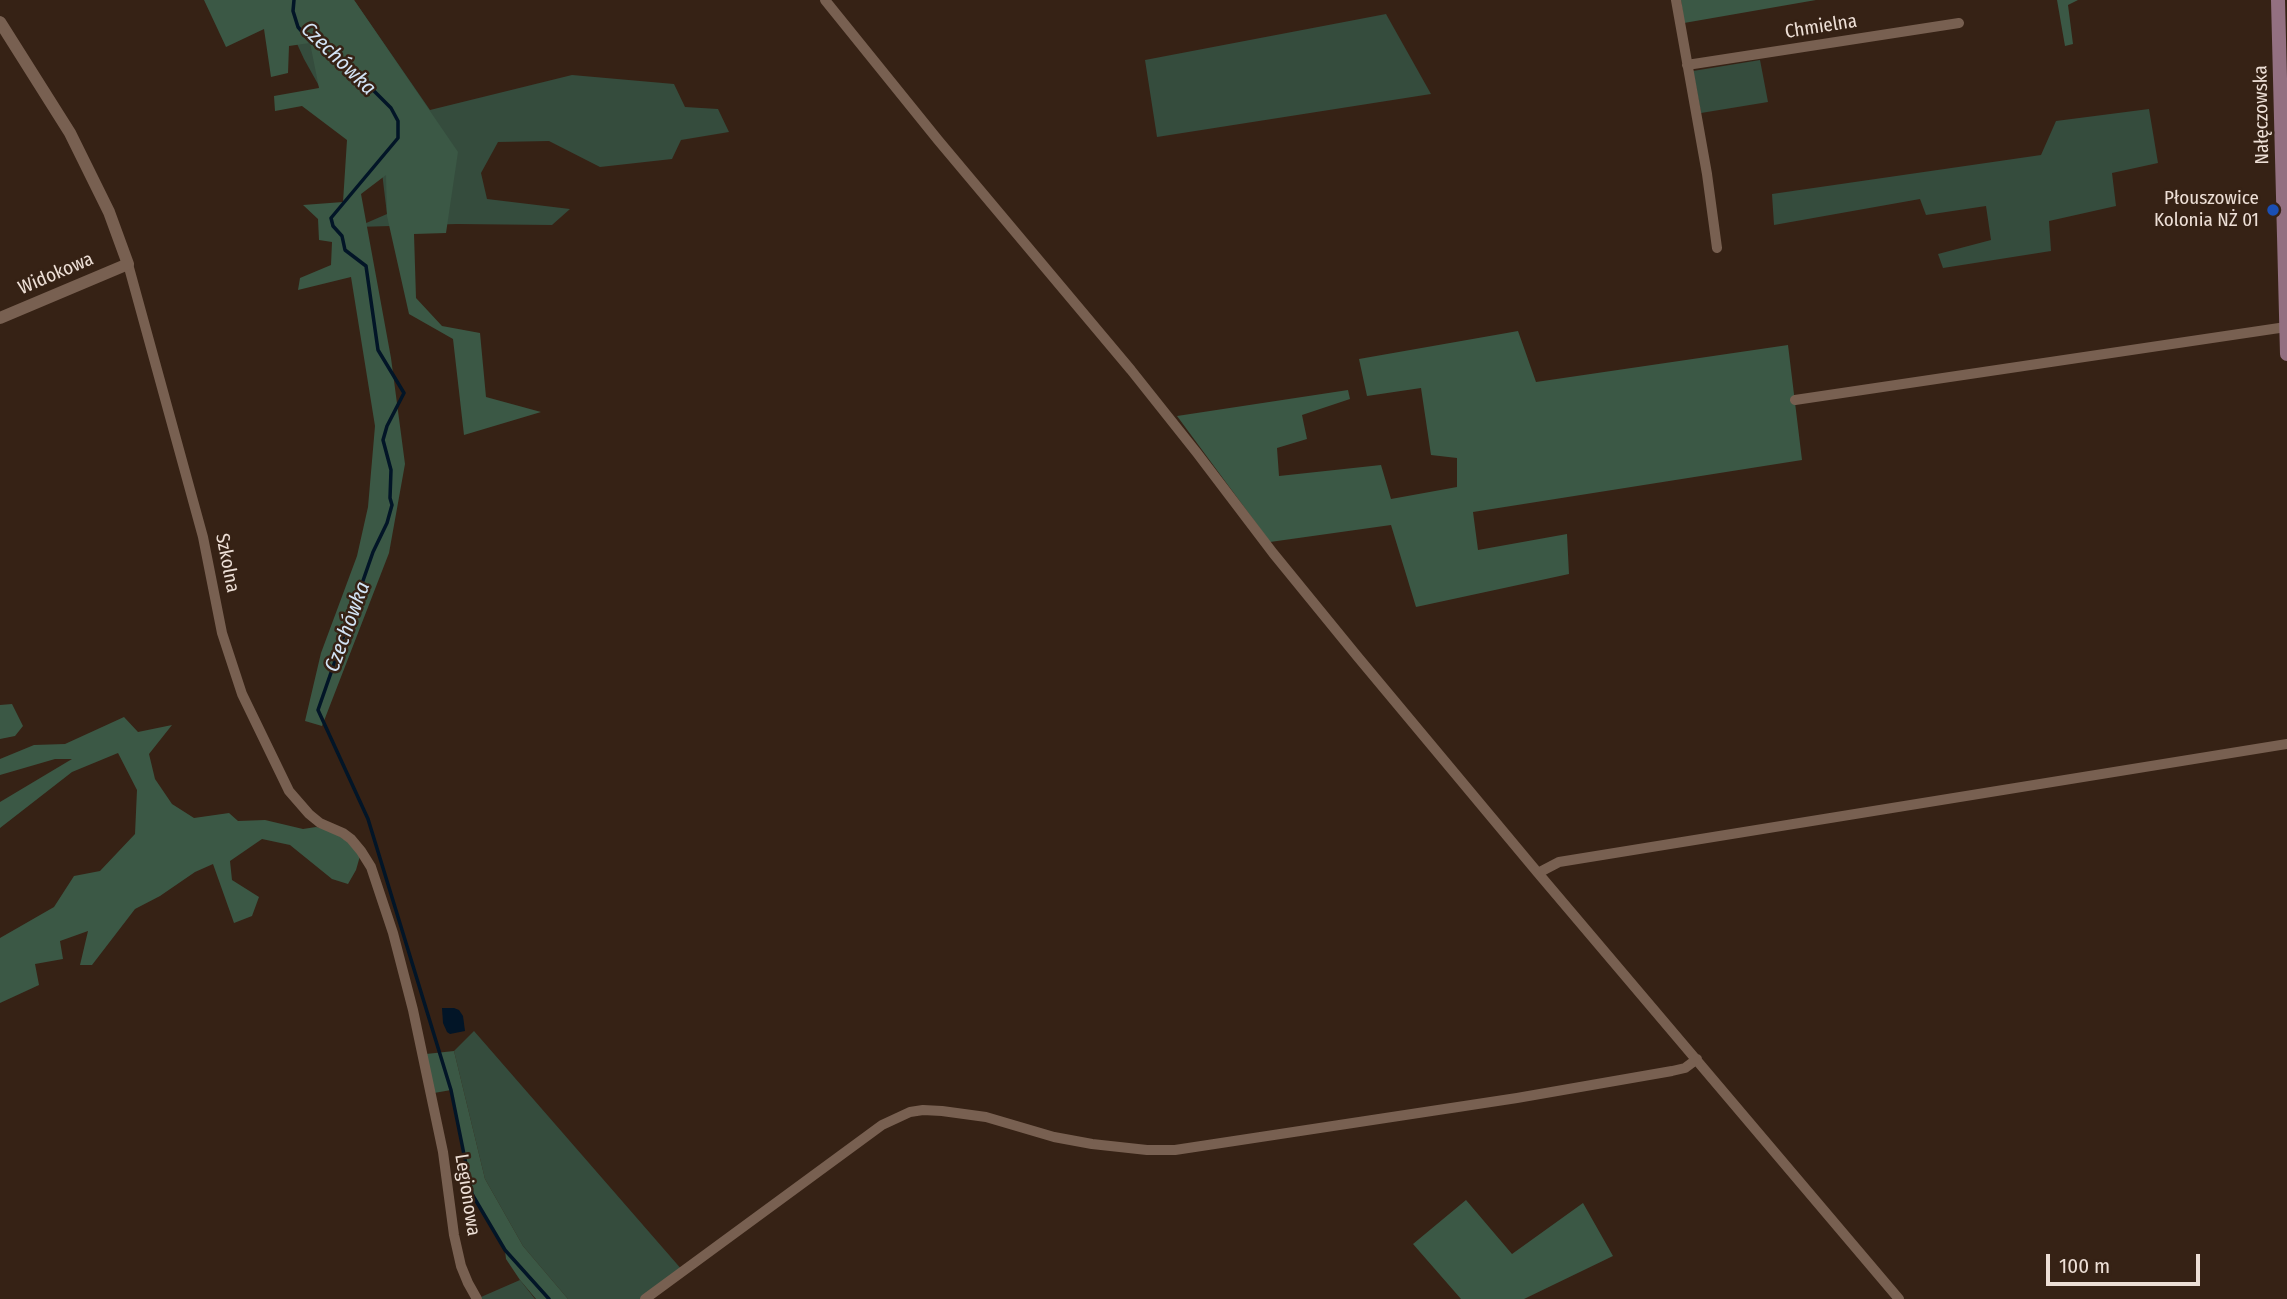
<!DOCTYPE html>
<html>
<head>
<meta charset="utf-8">
<style>
  body { margin:0 }
  #map { position:relative; width:2287px; height:1299px; overflow:hidden; background:#362215; font-family:"Fira Sans Condensed",sans-serif }
  canvas { display:block }
  .scale { position:absolute; left:2046px; top:1254px; width:154px; height:32px; box-sizing:border-box; border:4px solid #eddfd6; border-top:0; padding-left:9px; font-size:21px; line-height:24px; white-space:nowrap; color:#eddfd6; -webkit-text-stroke:5px #362215; paint-order:stroke }
</style>
</head>
<body>
<div id="map">
<canvas width="2287" height="1299"></canvas>
<div class="scale">100 m</div>
</div>
<script>
const c = document.querySelector('canvas').getContext('2d');
c.lineJoin = 'round';
function fillPath(path, color) { c.fillStyle = color; c.fill(path, 'evenodd'); }
const shape = rows => new Path2D(rows.map(r => 'M' + r).join(''));
function strokePath(path, color, width, dash) { c.strokeStyle = color; c.lineWidth = width; c.lineCap = dash ? 'butt' : 'round'; c.setLineDash(dash || []); c.stroke(path); }
function write(font, color, halo, rows, align = 'center') {
  c.font = font + ' "Fira Sans Condensed",sans-serif'; c.lineWidth = 5; c.setLineDash([]); c.textBaseline = 'middle'; c.strokeStyle = halo; c.fillStyle = color; for (const [text, x, y, turn = 0] of rows) {
    c.save(); c.translate(x, y); c.rotate((+turn || 0) * Math.PI / 180); c.textAlign = isNaN(turn) ? turn : align; if (halo) c.strokeText(text, 0, 0); c.fillText(text, 0, 0); c.restore();
  }
}
fillPath(shape([
  [277,0,354,0,430,110,572,75,674,84,685,107,718,109,729,132,681,140,672,159,600,167,549,141,498,142,481,173,487,199,570,209,552,225,457,224,357,227,387,214,376,123,347,136,304,59],
  [1386,14,1431,94,1157,137,1145,60],
  [1760,60,1768,102,1701,113,1693,71],
  [2149,109,2158,163,2112,173,2116,206,2049,221,2051,251,1943,268,1938,254,1991,240,1986,206,1926,215,1920,199,1774,225,1772,194,2041,155,2056,121],
  [474,1031,683,1271,645,1299,568,1299,523,1246,485,1179,454,1051],
  [520,1280,535,1299,482,1299,481,1297]
]), '#354c3d');
fillPath(shape([
  [204,0,354,0,458,152,446,233,414,234,416,298,442,326,480,333,486,397,541,412,464,435,453,339,409,314,387,216,386,175,361,194,391,358,405,464,389,553,322,726,305,721,321,653,357,556,368,507,375,426,351,277,298,290,300,278,331,265,332,242,319,240,318,219,303,205,343,202,347,140,302,106,275,111,274,96,319,88,310,43,289,46,288,73,271,77,264,29,226,47],
  [1681,0,1816,0,1684,23],
  [2057,0,2078,0,2068,5,2073,44,2065,46],
  [1518,331,1536,382,1788,345,1802,460,1473,512,1478,550,1567,534,1569,574,1416,607,1391,525,1270,542,1177,416,1348,390,1350,399,1302,415,1307,439,1277,448,1279,476,1381,465,1391,499,1457,487,1457,458,1431,455,1421,388,1367,396,1359,359],
  [12,704,23,726,15,736,0,739,0,705],
  [124,717,138,732,172,725,149,754,155,779,172,804,194,818,229,813,238,821,265,820,303,829,316,827,330,830,347,841,360,856,356,870,348,884,332,879,290,845,262,839,230,861,232,880,259,897,252,916,234,923,213,864,195,872,160,896,135,909,92,965,80,965,88,931,60,941,63,959,35,964,39,985,0,1003,0,938,54,907,74,876,100,871,135,834,137,790,118,753,72,772,0,828,0,802,72,759,55,759,0,775,0,759,34,745,65,744],
  [454,1051,485,1179,523,1246,568,1299,536,1299,520,1280,506,1259,505,1250,472,1194,451,1090,434,1093,426,1054],
  [1466,1200,1512,1254,1583,1203,1613,1256,1524,1299,1461,1299,1413,1244]
]), '#3b5845');
fillPath(shape([
  [442,1008,454,1008,459,1010,463,1016,465,1031,450,1034,447,1032,443,1023]
]), '#021527');
strokePath(shape([
  [294,0,293,11,298,27,310,41,367,84,391,108,398,121,398,138,331,218,333,226,342,236,345,250,366,266,378,350,404,393,387,426,383,440,391,470,390,498,392,505,387,523,373,552,318,710,368,819,451,1090,472,1194,505,1250,549,1299]
]), '#021527', 3.5);
strokePath(shape([
  [825,0,938,140,1131,370,1197,453,1273,553,1357,656,1538,873,1899,1299],
  [1676,0,1707,174,1717,248],
  [1687,65,1959,23],
  [128,264,203,537,222,633,242,694,289,791,309,814,320,823,343,833,351,839,361,851,371,867,393,933,413,1010,443,1152,454,1235,461,1266,468,1283,477,1299],
  [1795,400,2286,327],
  [1538,873,1559,862,2287,744],
  [645,1299,882,1125,910,1112,923,1110,942,1111,986,1117,1054,1137,1092,1144,1147,1150,1175,1150,1517,1098,1672,1071,1685,1068,1697,1059]
]), '#786051', 10);
strokePath(shape([
  [0,22,70,133,109,212,128,264,0,318]
]), '#786051', 12);
strokePath(shape([
  [2278,0,2287,354]
]), '#937081', 14);
for (const [x, y, r, color] of [
  [2273,210,7,"#1a4fb4"]
]) { const dot = new Path2D(); dot.arc(x, y, r, 0, 2 * Math.PI); c.fillStyle = color; c.fill(dot); strokePath(dot, '#362215', 2.5); }
write('19px', '#eddfd6', '#362215', [
  ["Chmielna",1821,27,-9],
  ["Nałęczowska",2262,115,-91],
  ["Widokowa",56,274,-23],
  ["Szkolna",227,563,79],
  ["Legionowa",467,1195,81]
]);
write('19px', '#eddfd6', '#362215', [
  ["Płouszowice",2259,199],
  ["Kolonia NŻ 01",2259,221]
], 'right');
write('italic 21px', '#d3e4f6', '#362215', [
  ["Czechówka",338,59,44],
  ["Czechówka",348,627,-70]
]);
</script>
</body>
</html>
